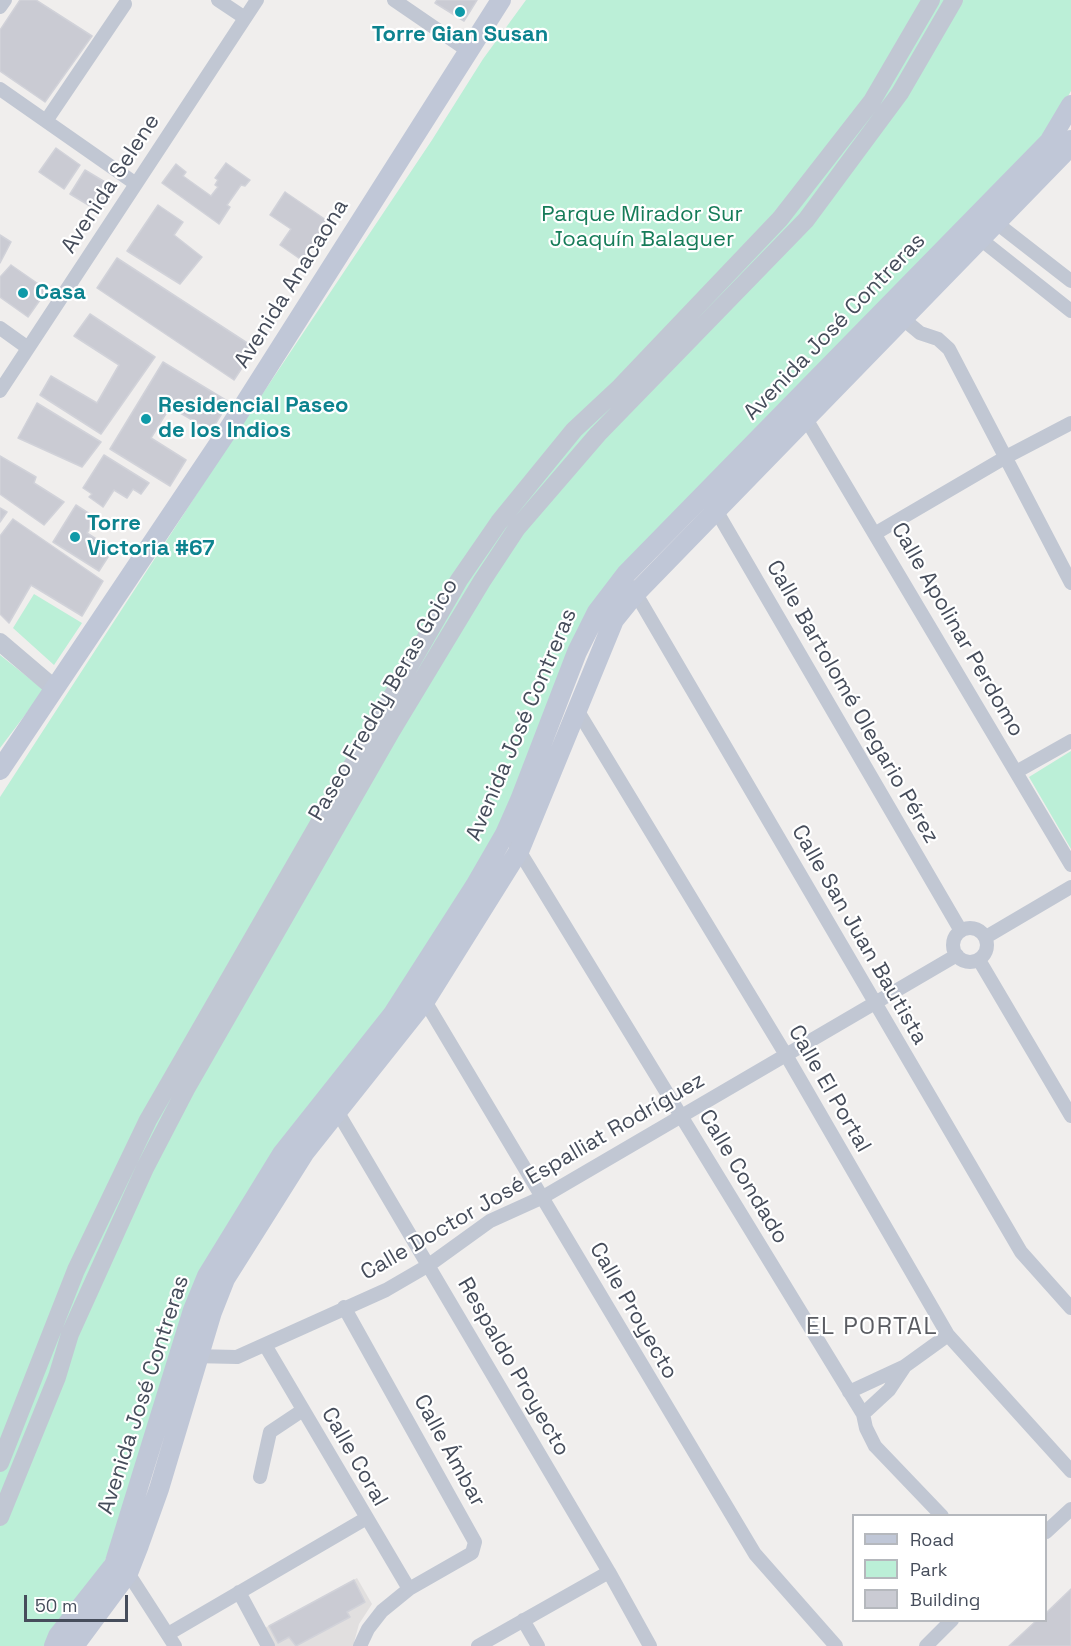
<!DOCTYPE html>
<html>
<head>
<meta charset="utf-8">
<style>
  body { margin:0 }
  #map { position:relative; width:1071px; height:1646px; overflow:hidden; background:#f0eeed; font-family:"Space Grotesk",sans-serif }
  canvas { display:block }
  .legend { position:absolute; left:852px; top:1514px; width:195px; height:108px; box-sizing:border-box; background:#fff; border:2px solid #b5b8bd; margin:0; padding:8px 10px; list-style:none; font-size:18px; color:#464d5b }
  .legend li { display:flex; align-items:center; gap:12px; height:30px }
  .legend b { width:30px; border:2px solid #b5b8bd }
  .scale { position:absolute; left:24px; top:1595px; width:104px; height:27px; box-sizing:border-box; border:3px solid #464d5b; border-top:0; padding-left:8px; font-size:18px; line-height:21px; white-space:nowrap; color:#464d5b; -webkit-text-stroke:4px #fff; paint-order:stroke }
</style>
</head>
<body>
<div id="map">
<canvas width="1071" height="1646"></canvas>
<ul class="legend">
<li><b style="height:8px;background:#c0c7d7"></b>Road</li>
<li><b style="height:16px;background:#bbefd7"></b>Park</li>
<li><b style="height:16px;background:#cacbd3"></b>Building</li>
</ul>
<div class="scale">50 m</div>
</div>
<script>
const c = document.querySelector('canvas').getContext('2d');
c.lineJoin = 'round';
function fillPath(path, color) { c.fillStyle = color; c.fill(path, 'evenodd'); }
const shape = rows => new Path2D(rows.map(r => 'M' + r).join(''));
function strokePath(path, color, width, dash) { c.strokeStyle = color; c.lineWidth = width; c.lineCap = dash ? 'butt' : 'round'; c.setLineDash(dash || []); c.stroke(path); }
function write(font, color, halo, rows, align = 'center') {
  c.font = font + ' "Space Grotesk",sans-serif'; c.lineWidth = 4.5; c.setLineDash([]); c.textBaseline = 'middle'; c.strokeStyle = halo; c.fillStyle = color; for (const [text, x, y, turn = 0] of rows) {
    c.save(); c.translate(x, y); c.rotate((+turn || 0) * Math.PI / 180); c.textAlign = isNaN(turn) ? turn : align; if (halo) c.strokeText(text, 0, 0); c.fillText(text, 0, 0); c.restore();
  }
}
fillPath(shape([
  [357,1578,372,1604,359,1624,353,1646,273,1646,263,1629]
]), '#e1dfdf');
fillPath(shape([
  [526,0,1071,0,1071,91,1044,138,613,578,503,821,406,983,276,1151,103,1565,47,1646,0,1646,0,797,235,435,432,140,483,59],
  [34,594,82,623,54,665,13,628],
  [0,655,44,690,0,748],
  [1071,751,1071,849,1029,777]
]), '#bbefd7');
const building = shape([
  [20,0,36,0,92,36,45,102,0,71,0,30,20,0],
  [437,0,477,0,464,21,435,3,437,0],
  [56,148,80,165,64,189,39,172,56,148],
  [226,163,250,180,245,186,241,185,227,205,230,207,219,224,162,183,176,164,186,172,183,176,211,196,218,187,215,185,218,180,215,178,226,163],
  [85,170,115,188,100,212,70,194,85,170],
  [285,192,329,222,303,261,280,245,291,229,270,215,285,192],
  [158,205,183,222,174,235,202,257,180,284,127,251,158,205],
  [0,235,11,242,0,263,0,235],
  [117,258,255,348,234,380,97,288,117,258],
  [11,265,47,290,28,317,0,297,0,277,11,265],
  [90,314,155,357,101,434,40,395,51,376,97,403,119,365,74,336,90,314],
  [163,362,229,402,211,431,170,407,151,438,186,460,170,486,110,449,163,362],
  [37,403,101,442,82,467,18,438,37,403],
  [104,455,149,483,141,494,133,489,127,498,114,490,103,507,89,497,92,494,83,488,104,455],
  [0,456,36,477,34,483,64,502,44,525,0,494,0,456],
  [76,505,96,518,87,533,101,542,96,550,108,557,99,571,53,542,76,505],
  [0,508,7,512,0,522,0,508],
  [13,519,103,581,82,616,31,585,9,623,0,614,0,536,13,519],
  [354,1580,365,1602,347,1612,350,1617,296,1646,289,1637,278,1643,269,1626,354,1580],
  [1071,1589,1071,1646,1009,1646,1037,1620,1046,1620,1046,1613,1071,1589]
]);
fillPath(building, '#cacbd3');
strokePath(building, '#d1d2d9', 1.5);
strokePath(shape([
  [218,0,245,18],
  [394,0,467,50],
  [0,7,5,0],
  [0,89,136,184],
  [46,121,125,4],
  [990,218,1071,281],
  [974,234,1071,311],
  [902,318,920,333,938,339,949,349,1071,583],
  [0,328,28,348],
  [0,391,257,0],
  [805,417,1071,865],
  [713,505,961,931],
  [876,533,1006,457,1071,423],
  [632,587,1021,1252,1071,1308],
  [576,708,786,1055,948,1335,1071,1471],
  [1016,772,1071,741],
  [515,844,863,1414,866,1428,875,1446,942,1516],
  '953 945a17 17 0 1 1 34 0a17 17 0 1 1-34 0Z',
  [986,937,1071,887],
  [979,960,1071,1116],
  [422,996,755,1554,836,1646],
  [337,1111,609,1572,650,1646],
  [344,1307,475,1542,472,1553,409,1589,382,1611,368,1629,360,1646],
  [265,1345,409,1589],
  [192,1356,237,1357,386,1290,429,1265,490,1221,543,1197,957,955],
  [849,1392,905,1366],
  [863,1414,889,1390,905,1366,948,1335],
  [260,1477,270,1432,303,1410],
  [1046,1532,1071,1509],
  [128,1573,175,1646],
  [239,1592,268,1646],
  [523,1620,538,1646],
  [168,1634,365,1519],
  [478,1646,609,1572],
  [926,1646,952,1620]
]), '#c1c7d3', 14);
strokePath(shape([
  [0,642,54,688],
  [0,1463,76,1270,148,1120,459,580,499,522,574,430,620,387,780,219,872,101,931,0],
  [0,1517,57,1377,70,1334,145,1168,186,1089,392,730,482,581,517,528,598,434,806,220,900,93,954,0]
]), '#c1c7d3', 18);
strokePath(shape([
  [0,770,228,430,501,0],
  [54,1646,58,1636,114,1565,193,1310,207,1276,282,1154,393,1014,475,886,505,834,520,800,577,652,597,612,626,574,1049,142,1071,105],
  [74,1646,128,1573,139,1545,159,1489,212,1312,225,1279,305,1152,425,1001,520,849,614,620,635,594,1063,154,1071,140]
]), '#c0c7d7', 20);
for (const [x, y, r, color] of [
  [460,12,6,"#0f9aa8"],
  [23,293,6,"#0f9aa8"],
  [146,419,6,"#0f9aa8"],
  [75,537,6,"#0f9aa8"]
]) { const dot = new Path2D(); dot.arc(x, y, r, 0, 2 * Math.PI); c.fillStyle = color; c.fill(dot); strokePath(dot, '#fff', 2); }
write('bold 22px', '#0d838f', '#fff', [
  ["Torre Gian Susan",460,35,"center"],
  ["Casa",35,293],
  ["Residencial Paseo",158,406],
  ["de los Indios",158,431],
  ["Torre",87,524],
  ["Victoria #67",87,549]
], 'left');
write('22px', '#464d5b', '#fff', [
  ["Avenida Selene",111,184,-57],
  ["Avenida Anacaona",292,284,-58],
  ["Avenida José Contreras",835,327,-46],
  ["Calle Apolinar Perdomo",957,630,60],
  ["Paseo Freddy Beras Goico",384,700,-60],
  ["Calle Bartolomé Olegario Pérez",852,702,60],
  ["Avenida José Contreras",522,725,-67],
  ["Calle San Juan Bautista",859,935,60],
  ["Calle El Portal",829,1089,60],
  ["Calle Doctor José Espalliat Rodríguez",533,1177,-30],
  ["Calle Condado",743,1177,59],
  ["Calle Proyecto",633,1311,60],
  ["Respaldo Proyecto",513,1367,60],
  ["Avenida José Contreras",144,1395,-72],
  ["Calle Ámbar",449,1451,61],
  ["Calle Coral",354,1457,60]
]);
write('22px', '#167c59', '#fff', [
  ["Parque Mirador Sur",642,215],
  ["Joaquín Balaguer",642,240]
]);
c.letterSpacing = '1.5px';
write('24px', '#5a5c62', '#fff', [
  ["EL PORTAL",872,1327]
]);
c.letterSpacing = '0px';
</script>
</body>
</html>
